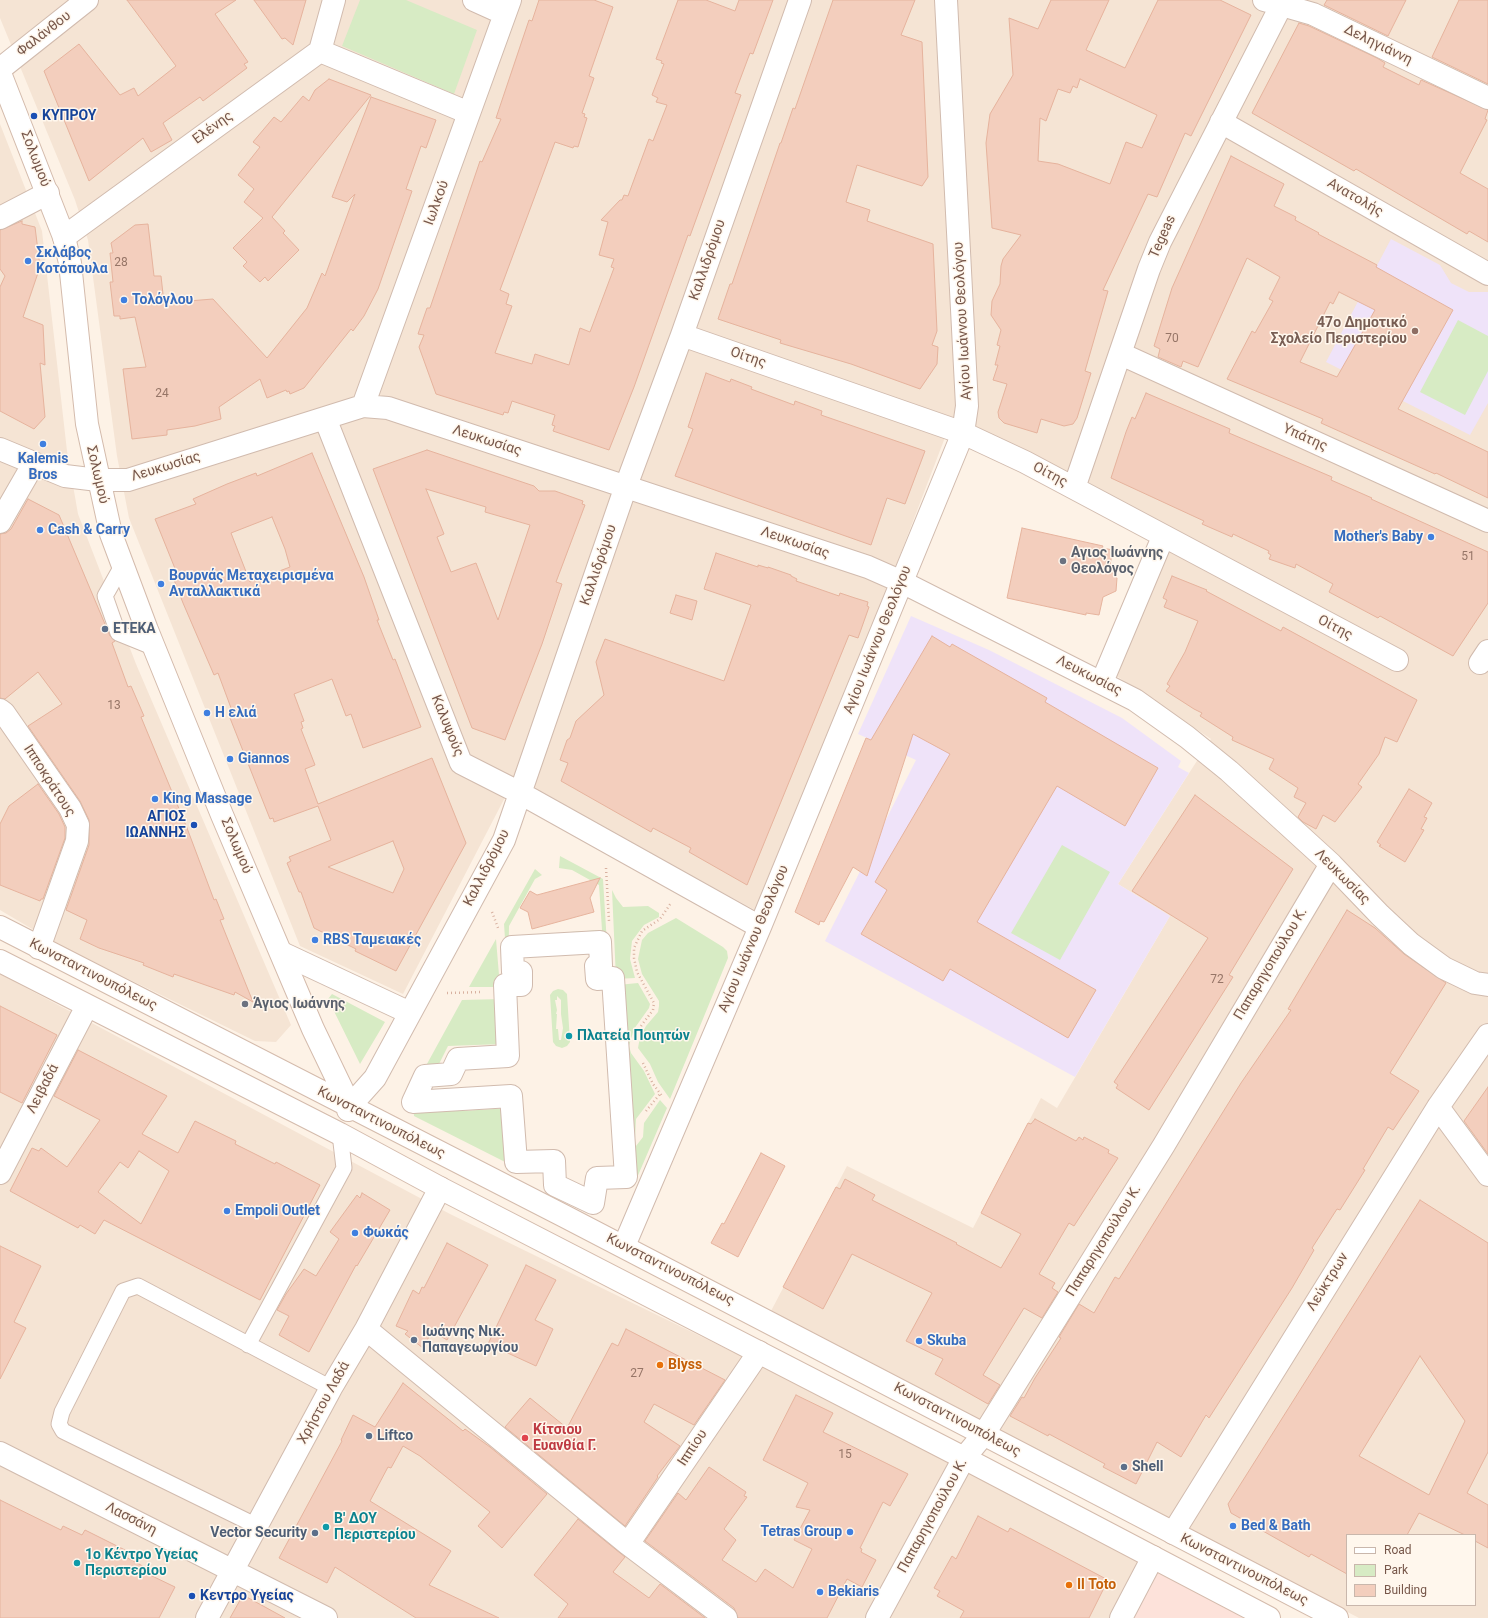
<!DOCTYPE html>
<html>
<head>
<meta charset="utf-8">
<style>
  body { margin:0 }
  #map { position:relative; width:1488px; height:1618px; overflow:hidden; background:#fdf2e6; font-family:Roboto,sans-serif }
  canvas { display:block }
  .legend { position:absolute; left:1346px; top:1534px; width:130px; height:72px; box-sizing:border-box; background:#fff7ed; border:1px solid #c9b7ac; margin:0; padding:5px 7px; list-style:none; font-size:12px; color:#77574a }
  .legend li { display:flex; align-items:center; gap:8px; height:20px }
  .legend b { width:20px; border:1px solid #c9b7ac }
</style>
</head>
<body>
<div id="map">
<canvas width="1488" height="1618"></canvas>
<ul class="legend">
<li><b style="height:5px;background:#fff"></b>Road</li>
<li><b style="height:11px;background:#d7ebc4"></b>Park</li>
<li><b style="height:11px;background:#f3cebd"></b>Building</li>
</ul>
</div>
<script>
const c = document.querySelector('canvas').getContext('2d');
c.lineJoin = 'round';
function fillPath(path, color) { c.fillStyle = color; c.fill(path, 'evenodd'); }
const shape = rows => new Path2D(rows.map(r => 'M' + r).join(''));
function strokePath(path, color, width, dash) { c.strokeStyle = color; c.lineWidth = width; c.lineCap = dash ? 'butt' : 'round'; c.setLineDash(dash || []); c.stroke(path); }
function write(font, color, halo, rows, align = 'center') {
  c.font = font + ' Roboto,sans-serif'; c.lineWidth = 3; c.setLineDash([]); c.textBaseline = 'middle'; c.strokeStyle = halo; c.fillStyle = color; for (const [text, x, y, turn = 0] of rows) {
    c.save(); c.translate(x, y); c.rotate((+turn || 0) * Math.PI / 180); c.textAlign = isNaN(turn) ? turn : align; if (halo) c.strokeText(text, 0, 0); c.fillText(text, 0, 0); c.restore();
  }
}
fillPath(shape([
  [0,0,1488,0,1488,1618,1359,1618,771,1311,847,1166,973,1228,1041,1098,1057,1108,1170,916,1118,884,1211,739,1115,675,1177,535,1090,483,952,419,886,592,755,910,514,780,403,994,300,946,129,518,117,456,88,240,75,200,0,18],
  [1347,1535,1475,1535,1475,1605,1347,1605],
  [0,124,42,231,67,451,78,514,136,664,291,1025,276,1042,255,1041,61,946,0,910],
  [0,974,450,1214,774,1372,1139,1561,1109,1618,0,1618]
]), '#f5e4d4');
fillPath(shape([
  [1155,1569,1244,1618,1130,1618]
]), '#fde2da');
fillPath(shape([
  [1391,239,1440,265,1451,283,1469,292,1488,292,1488,403,1470,435,1326,362],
  [911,616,989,650,1122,718,1181,761,1178,767,1189,773,1118,884,1170,916,1075,1077,825,941,916,760,858,734]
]), '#efe3f9');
fillPath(shape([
  [360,0,406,0,477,30,454,94,342,46],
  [1458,320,1488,336,1488,371,1465,415,1420,392],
  [1062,845,1110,872,1060,960,1011,933],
  [560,856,603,879,609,977,603,938,570,940,570,932,602,930,599,885,572,870,559,868],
  [535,869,542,875,535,879,509,926,508,983,504,924],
  [612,890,616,898,623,907,648,906,659,913,659,917,644,925,632,941,630,959,635,978,616,979],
  [676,918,723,947,727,951,728,958,670,1099,658,1082,650,1064,638,1048,640,1037,646,1026,658,1012,659,1006,659,1001,642,974,638,959,642,940,648,933],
  [496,939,500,987,469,987],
  [638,983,650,1004,649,1008,634,1029,629,1046,631,1053,644,1071,655,1094,636,1119,635,1139,626,1140,618,985],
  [558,989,563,990,567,994,570,1042,567,1046,562,1048,556,1046,553,1042,550,995,553,991],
  [557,996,561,1000,561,1014,563,1028,561,1040,559,1040,558,1029,556,1029,557,1014,556,1014,557,1010,555,1000,557,1000],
  [332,994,385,1022,360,1064,328,999],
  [501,999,503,1044,448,1046,435,1072,422,1073,462,1000],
  [660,1100,667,1108,636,1180,629,1155,643,1137,644,1123],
  [461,1101,462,1111,509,1108,513,1166,414,1116,413,1105]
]), '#d7ebc4');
const building = shape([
  [127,0,236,0,215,14,248,62,244,64,247,68,203,101,200,97,163,123,172,140,151,152,143,138,89,181,44,71,79,44,120,95,134,88,138,96,176,66,127,0],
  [254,0,306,0,293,45,285,38,282,39,254,0],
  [539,0,594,0,613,7,589,76,594,78,582,113,585,114,584,117,587,118,578,147,574,146,573,148,555,142,500,290,509,294,506,304,512,306,495,353,532,364,535,354,569,365,580,328,590,332,614,268,611,267,614,259,599,255,608,222,601,220,620,200,622,200,624,195,628,196,649,139,653,141,667,105,656,102,658,98,652,95,664,64,661,63,662,61,656,59,678,0,706,0,735,11,739,0,773,0,753,54,750,53,735,93,741,95,690,236,688,235,634,387,609,450,553,431,555,426,552,425,555,415,512,401,508,413,504,412,503,415,436,394,419,347,424,335,418,334,427,308,430,308,480,161,482,162,501,119,496,118,529,20,532,21,539,0],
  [833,0,915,0,901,35,922,42,928,177,922,186,857,165,846,202,870,210,867,221,933,244,937,331,932,345,938,347,937,364,920,389,851,364,780,343,781,340,718,319,730,284,732,284,780,143,781,143,793,108,795,109,833,0],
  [1051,0,1109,0,1086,50,1125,68,1158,0,1220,0,1251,15,1191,136,1185,133,1157,197,1148,194,1103,290,1108,291,1085,371,1091,373,1077,418,1073,424,1064,426,1041,419,1037,433,1004,423,999,418,998,412,1007,384,993,380,998,365,995,365,1000,346,997,345,1001,330,991,315,992,301,1000,284,1001,266,1003,259,1021,235,992,228,986,143,990,114,1013,75,1009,18,1038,29,1051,0],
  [1080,79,1157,115,1142,148,1126,142,1110,184,1058,164,1038,161,1040,118,1046,121,1058,89,1070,93,1073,86,1077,88,1080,79],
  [1327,0,1406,0,1388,36,1324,5,1327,0],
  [1459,0,1488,0,1488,84,1432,57,1459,0],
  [1299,23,1309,26,1377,58,1385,63,1383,67,1419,85,1421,80,1488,110,1485,119,1487,120,1460,173,1488,189,1488,242,1469,231,1467,234,1356,169,1354,171,1252,113,1299,23],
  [329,79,371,95,272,217,285,231,283,233,299,250,268,281,265,277,260,282,243,266,247,262,233,248,263,218,244,202,254,189,238,175,260,147,253,142,274,117,281,122,303,96,309,101,315,90,329,79],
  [371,97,436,120,426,148,421,146,406,189,412,191,378,289,364,316,353,331,351,329,304,388,290,394,289,391,287,392,286,390,267,398,260,379,219,407,221,419,195,426,167,430,167,435,132,439,123,369,146,367,135,317,120,319,120,316,114,316,110,282,113,282,110,253,113,253,111,243,135,225,148,224,154,276,161,276,164,303,213,299,267,358,307,308,322,273,325,276,355,194,347,202,332,197,371,97],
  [1231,156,1284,184,1274,206,1296,217,1295,220,1319,233,1318,234,1377,265,1376,267,1453,310,1398,409,1488,452,1488,498,1436,473,1435,474,1321,423,1323,419,1227,379,1252,331,1255,333,1273,301,1269,299,1280,277,1247,258,1198,367,1183,361,1181,367,1158,357,1160,349,1154,346,1172,288,1231,156],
  [1339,292,1375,310,1337,377,1300,362,1330,302,1333,304,1339,292],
  [22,221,22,224,35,227,40,267,23,317,43,325,45,365,40,363,45,417,34,429,0,411,0,287,5,276,0,269,0,230,22,221],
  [706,373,730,382,731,379,752,387,751,389,794,405,795,401,822,411,821,415,925,451,905,504,887,498,871,545,675,476,693,429,688,427,706,373],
  [1146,393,1230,429,1229,433,1332,477,1331,480,1372,498,1371,499,1488,552,1488,603,1453,656,1380,616,1378,618,1329,592,1333,584,1296,564,1295,568,1269,559,1271,555,1268,553,1269,551,1233,534,1232,537,1202,524,1204,521,1111,478,1126,432,1132,417,1135,419,1146,393],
  [427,450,534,486,539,491,555,491,583,501,582,504,585,505,556,582,562,584,542,644,505,740,472,728,373,469,427,450],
  [426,489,486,507,485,512,530,525,498,620,476,563,451,572,437,537,444,534,426,489],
  [312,453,364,577,379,620,377,620,393,660,395,659,421,727,363,748,351,714,346,716,332,679,294,694,304,721,301,722,303,728,301,729,315,765,305,769,318,804,432,758,466,843,396,971,355,951,356,949,314,928,301,892,299,892,287,863,291,861,289,857,331,840,318,806,274,822,273,818,270,819,230,718,234,716,218,673,214,675,183,603,171,572,176,571,155,519,196,504,193,499,227,484,256,473,257,476,312,453],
  [272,517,285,549,290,567,250,582,231,533,272,517],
  [393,841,404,869,393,893,328,867,393,841],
  [28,499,59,515,110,636,115,641,112,643,128,687,131,686,144,716,141,717,187,828,214,900,216,899,224,919,220,920,253,1002,235,992,234,995,174,974,173,977,143,965,144,963,99,948,80,939,87,920,66,910,89,845,89,820,80,801,28,726,62,704,38,672,5,699,0,698,0,534,6,533,11,529,28,499],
  [1022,528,1103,546,1102,548,1113,550,1109,569,1117,578,1116,591,1103,597,1099,615,1086,613,1086,615,1007,598,1022,528],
  [716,553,758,567,758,565,768,568,768,567,791,575,791,576,797,579,796,581,839,596,840,593,855,598,868,602,867,606,869,607,858,638,849,635,747,885,689,852,691,848,653,828,651,832,561,781,568,763,560,760,567,740,570,738,576,721,604,695,596,662,605,639,724,681,751,605,704,589,716,553],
  [1172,576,1207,590,1206,591,1281,631,1283,627,1417,700,1397,742,1385,737,1379,754,1358,784,1362,787,1335,822,1323,815,1316,829,1303,822,1298,817,1306,803,1294,797,1298,788,1269,769,1274,759,1232,740,1233,737,1200,716,1202,713,1194,709,1166,691,1170,686,1167,684,1185,652,1198,621,1164,607,1167,600,1163,598,1172,576],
  [676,595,697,601,692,620,670,613,676,595],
  [932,636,950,647,952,644,1047,698,1045,702,1158,768,1125,826,1057,786,977,922,1096,990,1068,1038,950,969,943,981,861,934,887,890,875,882,950,754,913,734,867,876,853,867,824,922,820,921,819,925,795,912,866,738,871,740,932,636],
  [38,784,59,814,65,827,65,838,43,899,41,899,40,901,0,885,0,824,9,806,38,784],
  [1409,789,1432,803,1424,817,1427,818,1421,829,1424,830,1405,862,1379,846,1381,845,1377,842,1409,789],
  [1195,795,1293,869,1229,975,1233,977,1149,1110,1116,1088,1118,1085,1114,1082,1208,938,1132,891,1195,795],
  [600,878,590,898,594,912,532,929,528,912,520,908,530,891,537,895,600,878],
  [1347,910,1375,928,1404,954,1446,983,1390,1073,1419,1091,1393,1130,1388,1127,1363,1169,1365,1170,1340,1210,1337,1209,1312,1248,1314,1250,1292,1288,1209,1418,1206,1415,1181,1457,1157,1442,1136,1484,1103,1467,1105,1464,1049,1434,1048,1436,1010,1416,1022,1397,1024,1398,1035,1378,1061,1338,1059,1337,1079,1304,1094,1313,1115,1277,1119,1279,1241,1083,1291,1010,1288,1009,1347,910],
  [0,1006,57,1035,22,1103,0,1092,0,1006],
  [78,1050,167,1096,142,1134,178,1153,195,1121,236,1141,235,1144,275,1164,276,1162,320,1185,260,1300,104,1220,95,1234,80,1225,78,1228,10,1191,32,1148,39,1151,41,1148,67,1167,100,1120,54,1096,78,1050],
  [139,1151,169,1171,141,1224,98,1192,120,1162,128,1168,139,1151],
  [1488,1087,1488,1154,1464,1121,1488,1087],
  [1035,1119,1076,1141,1079,1137,1083,1140,1084,1137,1109,1150,1108,1153,1118,1158,1074,1226,1069,1223,1039,1274,1055,1283,1052,1288,1058,1292,1042,1318,1024,1308,983,1375,1000,1385,988,1404,935,1374,943,1359,906,1341,932,1293,852,1254,823,1309,783,1287,836,1187,840,1189,845,1179,875,1195,872,1200,957,1243,956,1244,1001,1268,1021,1234,981,1213,1028,1123,1031,1124,1035,1119],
  [761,1153,785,1166,738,1257,711,1243,722,1223,724,1224,761,1153],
  [362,1193,390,1210,357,1266,356,1265,309,1352,279,1335,289,1316,277,1310,286,1294,304,1269,316,1276,339,1239,330,1232,357,1195,360,1198,362,1193],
  [1420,1200,1488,1243,1488,1452,1467,1493,1488,1505,1488,1548,1475,1541,1475,1535,1465,1535,1419,1513,1407,1535,1347,1535,1347,1574,1311,1554,1309,1557,1231,1513,1228,1504,1420,1200],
  [1420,1356,1465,1421,1429,1495,1359,1456,1420,1356],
  [447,1243,488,1265,447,1340,432,1331,423,1348,405,1334,408,1331,396,1326,413,1290,419,1294,422,1287,424,1288,447,1243],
  [0,1246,41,1266,14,1322,26,1328,0,1379,0,1246],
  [526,1265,556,1280,535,1320,553,1329,536,1366,488,1344,526,1265],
  [626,1329,725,1380,694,1425,654,1404,644,1422,680,1446,657,1476,658,1477,625,1526,505,1427,530,1398,567,1428,612,1343,618,1346,626,1329],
  [403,1383,463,1431,465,1429,490,1447,547,1494,502,1548,478,1526,490,1512,420,1456,403,1446,391,1468,388,1467,370,1501,451,1551,429,1585,499,1618,416,1618,335,1567,327,1583,279,1558,342,1441,341,1440,353,1415,375,1427,403,1383],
  [796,1395,833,1413,823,1432,908,1474,890,1506,883,1502,860,1548,862,1549,861,1552,876,1560,862,1587,847,1579,827,1618,738,1618,734,1608,645,1541,678,1493,686,1500,709,1467,746,1492,744,1496,747,1497,724,1529,736,1540,722,1560,756,1582,765,1569,793,1588,812,1549,794,1540,810,1510,796,1507,808,1483,763,1460,796,1395],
  [0,1500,61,1530,63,1526,82,1535,85,1530,127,1551,124,1556,152,1571,150,1575,175,1587,159,1618,0,1618,0,1500],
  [978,1516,1008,1532,1010,1528,1108,1580,1089,1618,960,1618,964,1611,937,1596,940,1591,934,1588,952,1556,956,1559,978,1516],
  [578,1519,625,1557,613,1572,649,1598,660,1584,705,1618,558,1618,568,1604,534,1575,578,1519],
  [243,1595,285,1618,230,1618,243,1595]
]);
fillPath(building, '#f3cebd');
strokePath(building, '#e6b39d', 1);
const lane = shape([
  [122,566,105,596,118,633,155,648],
  [248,1345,344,1168,340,1134],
  [257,1526,63,1431,59,1424,62,1412,123,1291,138,1286,331,1388]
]);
const street = shape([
  [474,0,505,14],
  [1264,0,1313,14,1488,98],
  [320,51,469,113],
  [0,69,87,0],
  [1221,122,1488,274],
  [0,218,48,193],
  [64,237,320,51,334,0],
  [682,335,963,433,1025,462,1397,660],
  [1121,354,1488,521],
  [363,406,510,0],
  [325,418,461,763,520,793,760,927],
  [0,449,65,476,98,480,128,480,363,406,388,408,868,567,902,582,1135,700,1187,737,1229,771,1331,864,1380,915,1411,944,1444,968,1475,983,1488,985],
  [1074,488,1149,269,1160,242,1284,0],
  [0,522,34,463],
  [1480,663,1488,651],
  [1102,682,1163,537],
  [0,710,4,713,70,808,78,825,77,841,39,948],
  [600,942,601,966,596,966,597,979,613,978,626,1177,597,1178,593,1203,555,1185,554,1161,516,1162,511,1096,413,1102,425,1076,451,1074,458,1059,508,1056,505,985,521,985,521,972,513,972,512,947,600,942],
  [282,953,410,1013],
  [350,1106,375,1078,504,840,626,486,682,335,800,0],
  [1438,1107,1488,1175],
  [0,1173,87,1006],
  [624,1246,760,927,963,433,967,406,946,0],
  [366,1329,628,1544,726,1618],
  [0,1453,326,1618],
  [1173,1533,1438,1107,1488,1035],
  [628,1544,759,1352],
  [207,1618,331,1388,366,1329,440,1188],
  [877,1618,964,1458,984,1434,1164,1145,1331,864],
  [1121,1618,1153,1557]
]);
const secondary = shape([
  [0,73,64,237,70,263,87,424,111,534,147,630,222,815,313,1029,350,1106,348,1110],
  [0,927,564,1216,1337,1618],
  [0,961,340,1134,440,1188,964,1458,1269,1618]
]);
strokePath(lane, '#d1bbae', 17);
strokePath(street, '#d1bbae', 24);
strokePath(secondary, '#d4bbac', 24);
strokePath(shape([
  [606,868,609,921],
  [492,912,498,928],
  [447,993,482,992],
  [641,1026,653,1010,654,1003,637,972,634,958,634,948,642,931,660,919,671,903],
  [643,1063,653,1084,662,1096],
  [646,1111,660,1094]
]), '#d8b1a0', 2.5, [1, 3]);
strokePath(lane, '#fff', 15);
strokePath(street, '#fff', 22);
strokePath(secondary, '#fff', 22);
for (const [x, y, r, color] of [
  [34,116,4,"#1a4fb4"],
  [28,261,4,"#3f7fe0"],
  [124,300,4,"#3f7fe0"],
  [1415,331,4,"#8d6e63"],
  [43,444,4,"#3f7fe0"],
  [40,530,4,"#3f7fe0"],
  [1431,537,4,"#3f7fe0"],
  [1063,561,4,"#6b7280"],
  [161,584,4,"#3f7fe0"],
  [105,629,4,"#5c6f8a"],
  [207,713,4,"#3f7fe0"],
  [230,759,4,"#3f7fe0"],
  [155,799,4,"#3f7fe0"],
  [194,825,4,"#1a4fb4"],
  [315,940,4,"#3f7fe0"],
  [245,1004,4,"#6b7280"],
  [569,1036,4,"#0f9aa8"],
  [227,1211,4,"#3f7fe0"],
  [355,1233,4,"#3f7fe0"],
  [414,1340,4,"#5c6f8a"],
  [919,1341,4,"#3f7fe0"],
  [660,1365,4,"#e8710a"],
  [369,1436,4,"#5c6f8a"],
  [525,1438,4,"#e0444e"],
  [1124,1467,4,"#5c6f8a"],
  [1233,1526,4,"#3f7fe0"],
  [326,1527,4,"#0f9aa8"],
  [850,1532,4,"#3f7fe0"],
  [315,1533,4,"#5c6f8a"],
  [77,1563,4,"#0f9aa8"],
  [1069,1585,4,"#e8710a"],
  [820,1592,4,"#3f7fe0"],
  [192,1596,4,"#1a4fb4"]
]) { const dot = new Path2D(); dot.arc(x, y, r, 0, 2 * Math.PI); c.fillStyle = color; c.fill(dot); strokePath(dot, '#fff7ed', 1.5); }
write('12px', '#967567', null, [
  ["28",121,263],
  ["70",1172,339],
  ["24",162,394],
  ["51",1468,557],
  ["13",114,706],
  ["72",1217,980],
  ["27",637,1374],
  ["15",845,1455]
]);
write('14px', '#77574a', '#fff7ed', [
  ["Φαλάνθου",44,34,-38],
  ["Δεληγιάννη",1378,45,26],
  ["Ελένης",213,128,-36],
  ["Σολωμού",35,159,69],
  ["Ανατολής",1355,198,30],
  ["Ιωλκού",437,203,-70],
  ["Tegeas",1163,237,-66],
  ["Καλλιδρόμου",708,260,-71],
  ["Αγίου Ιωάννου Θεολόγου",963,321,-93],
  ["Οίτης",748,358,19],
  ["Υπάτης",1305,438,24],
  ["Λευκωσίας",487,441,18],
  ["Λευκωσίας",166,467,-17],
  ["Σολωμού",97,475,77],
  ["Οίτης",1050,475,28],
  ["Λευκωσίας",795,543,19],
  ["Καλλιδρόμου",599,565,-71],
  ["Οίτης",1335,628,28],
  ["Αγίου Ιωάννου Θεολόγου",878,640,-68],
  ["Λευκωσίας",1089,676,27],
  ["Καλυψούς",447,726,68],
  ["Ιπποκράτους",49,781,57],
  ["Σολωμού",236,846,67],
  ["Καλλιδρόμου",487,868,-63],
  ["Λευκωσίας",1342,877,45],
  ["Αγίου Ιωάννου Θεολόγου",754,939,-67],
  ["Παπαρηγοπούλου Κ.",1271,964,-59],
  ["Κωνσταντινουπόλεως",93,975,27],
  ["Λειβαδά",43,1089,-63],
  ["Κωνσταντινουπόλεως",381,1123,27],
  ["Παπαρηγοπούλου Κ.",1104,1241,-58],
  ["Κωνσταντινουπόλεως",670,1270,27],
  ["Λεύκτρων",1328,1282,-58],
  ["Χρήστου Λαδά",324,1403,-61],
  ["Κωνσταντινουπόλεως",957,1420,28],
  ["Ιππίου",693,1448,-56],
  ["Παπαρηγοπούλου Κ.",933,1516,-61],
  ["Λασσάνη",131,1519,27],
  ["Κωνσταντινουπόλεως",1244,1570,27]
]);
write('bold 14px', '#164399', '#fff7ed', [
  ["ΚΥΠΡΟΥ",42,116],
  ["ΑΓΙΟΣ",186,817,"right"],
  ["ΙΩΑΝΝΗΣ",186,833,"right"],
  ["Κεντρο Υγείας",200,1596]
], 'left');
write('bold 14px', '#366cbe', '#fff7ed', [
  ["Σκλάβος",36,253],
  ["Κοτόπουλα",36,269],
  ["Τολόγλου",132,300],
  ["Kalemis",43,459,"center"],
  ["Bros",43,475,"center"],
  ["Cash & Carry",48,530],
  ["Mother's Baby",1423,537,"right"],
  ["Βουρνάς Μεταχειρισμένα",169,576],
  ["Ανταλλακτικά",169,592],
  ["Η ελιά",215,713],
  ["Giannos",238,759],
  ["King Massage",163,799],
  ["RBS Ταμειακές",323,940],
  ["Empoli Outlet",235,1211],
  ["Φωκάς",363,1233],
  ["Skuba",927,1341],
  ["Bed & Bath",1241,1526],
  ["Tetras Group",842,1532,"right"],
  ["Bekiaris",828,1592]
], 'left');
write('bold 14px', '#785e54', '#fff7ed', [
  ["47ο Δημοτικό",1407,323],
  ["Σχολείο Περιστερίου",1407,339]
], 'right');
write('bold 14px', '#5b616d', '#fff7ed', [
  ["Αγιος Ιωάννης",1071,553],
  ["Θεολόγος",1071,569],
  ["Άγιος Ιωάννης",253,1004]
], 'left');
write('bold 14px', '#4e5e75', '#fff7ed', [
  ["ΕΤΕΚΑ",113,629],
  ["Ιωάννης Νικ.",422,1332],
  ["Παπαγεωργίου",422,1348],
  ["Liftco",377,1436],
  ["Shell",1132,1467],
  ["Vector Security",307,1533,"right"]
], 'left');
write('bold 14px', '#0d838f', '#fff7ed', [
  ["Πλατεία Ποιητών",577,1036],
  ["Β' ΔΟΥ",334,1519],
  ["Περιστερίου",334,1535],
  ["1ο Κέντρο Υγείας",85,1555],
  ["Περιστερίου",85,1571]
], 'left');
write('bold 14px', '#c56008', '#fff7ed', [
  ["Blyss",668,1365],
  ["Il Toto",1077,1585]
], 'left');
write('bold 14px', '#be3a42', '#fff7ed', [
  ["Κίτσιου",533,1430],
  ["Ευανθία Γ.",533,1446]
], 'left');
</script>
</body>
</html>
